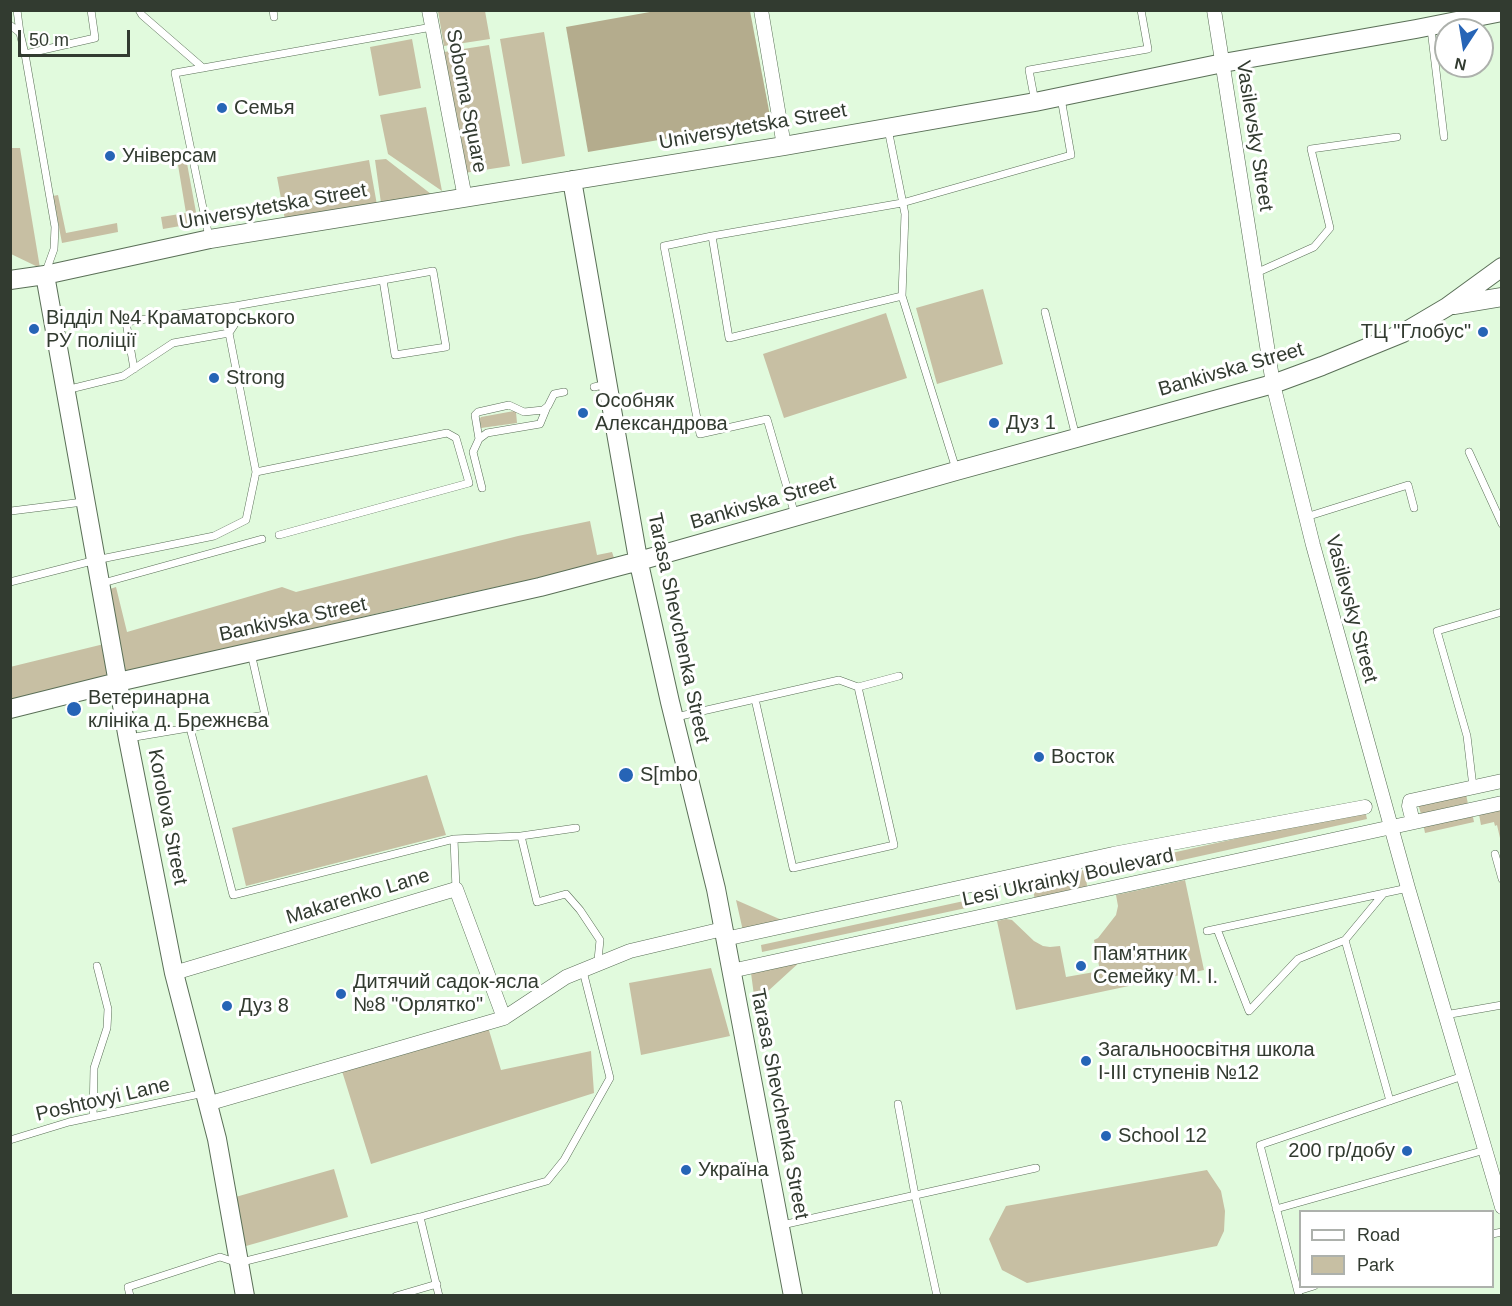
<!DOCTYPE html>
<html>
<head>
<meta charset="utf-8">
<style>
  body { margin:0 }
  #map { position:relative; width:1512px; height:1306px; overflow:hidden; background:#e1fadd; font-family:Helvetica,sans-serif }
  canvas { display:block }
  .frame { position:absolute; inset:0; border:12px solid #323b30; pointer-events:none }
  .legend { position:absolute; left:1299px; top:1210px; width:195px; height:78px; box-sizing:border-box; background:#fff; border:2px solid #adb1ac; margin:0; padding:8px 10px; list-style:none; font-size:18px; color:#323b30 }
  .legend li { display:flex; align-items:center; gap:12px; height:30px }
  .legend b { width:30px; border:2px solid #adb1ac }
  .north { position:absolute; left:1434px; top:18px; width:60px; height:60px; box-sizing:border-box; background:#fff; border:2px solid #adb1ac; border-radius:50%; rotate:192deg; font-size:16px; font-weight:700; line-height:24px; text-align:center; color:#323b30 }
  .north::after { content:''; display:block; margin:auto; width:21px; height:27px; background:#2664b6; clip-path:polygon(50% 0,100% 100%,50% 72%,0 100%) }
  .scale { position:absolute; left:18px; top:30px; width:112px; height:27px; box-sizing:border-box; border:3px solid #323b30; border-top:0; padding-left:8px; font-size:18px; line-height:21px; white-space:nowrap; color:#323b30; -webkit-text-stroke:4px #fff; paint-order:stroke }
</style>
</head>
<body>
<div id="map">
<canvas width="1512" height="1306"></canvas>
<div class="frame"></div>
<ul class="legend">
<li><b style="height:8px;background:#fff"></b>Road</li>
<li><b style="height:16px;background:#c7bfa3"></b>Park</li>
</ul>
<div class="north">N</div>
<div class="scale">50 m</div>
</div>
<script>
const c = document.querySelector('canvas').getContext('2d');
c.lineJoin = 'round';
function fillPath(path, color) { c.fillStyle = color; c.fill(path, 'evenodd'); }
const shape = rows => new Path2D(rows.map(r => 'M' + r).join(''));
function strokePath(path, color, width, dash) { c.strokeStyle = color; c.lineWidth = width; c.lineCap = dash ? 'butt' : 'round'; c.setLineDash(dash || []); c.stroke(path); }
function write(font, color, halo, rows, align = 'center') {
  c.font = font + ' Helvetica,sans-serif'; c.lineWidth = 6; c.setLineDash([]); c.textBaseline = 'middle'; c.strokeStyle = halo; c.fillStyle = color; for (const [text, x, y, turn = 0] of rows) {
    c.save(); c.translate(x, y); c.rotate((+turn || 0) * Math.PI / 180); c.textAlign = isNaN(turn) ? turn : align; if (halo) c.strokeText(text, 0, 0); c.fillText(text, 0, 0); c.restore();
  }
}
fillPath(shape([
  [438,11,485,11,490,39,444,46],
  [544,32,565,156,522,164,500,39],
  [412,39,421,88,379,96,370,47],
  [489,45,510,166,464,173,444,52],
  [426,107,442,191,388,154,380,115],
  [11,148,20,148,40,268,11,254],
  [186,158,198,223,163,229,161,217,186,213,177,159],
  [386,159,431,194,381,203,375,160],
  [369,160,377,205,285,220,277,177],
  [58,195,66,233,117,223,118,232,62,243,53,196],
  [983,289,1003,364,937,384,916,308],
  [886,313,907,378,784,418,763,354],
  [514,411,516,412,517,423,481,428,479,420,481,417],
  [590,521,597,555,612,552,615,561,405,607,140,669,124,675,107,590,116,587,127,632,282,587,296,592,518,536],
  [104,644,112,679,11,704,10,667],
  [427,775,446,835,246,886,232,828],
  [1466,794,1468,804,1421,814,1418,804],
  [1501,804,1501,838,1500,838,1497,825,1495,826,1494,822,1481,825,1478,809],
  [1365,810,1367,819,1115,875,1113,866],
  [1472,812,1474,822,1425,833,1423,823],
  [1084,870,1088,890,1035,901,1032,882],
  [1185,880,1204,970,1016,1010,997,921,1006,919,1012,920,1034,941,1043,946,1050,947,1060,946,1066,977,1100,971,1094,940,1098,938,1116,915,1118,906,1116,895],
  [736,900,784,921,743,931],
  [964,901,966,908,762,952,761,945],
  [802,960,755,1003,751,973],
  [711,968,730,1036,641,1055,629,983],
  [488,1027,501,1070,591,1051,594,1093,371,1164,342,1071],
  [334,1169,348,1217,246,1246,232,1198],
  [1207,1170,1221,1191,1225,1211,1224,1231,1217,1246,1027,1283,1002,1270,989,1239,1006,1206]
]), '#c7bfa3');
fillPath(shape([
  [661,10,750,11,771,121,588,152,566,27]
]), '#b4ac8d');
const lane = shape([
  [17,10,20,33],
  [139,10,142,15,203,68],
  [273,10,274,17],
  [10,25,20,33,25,54],
  [1431,29,1444,137],
  [1035,102,1029,70,1148,49,1141,10],
  [712,236,902,203,1071,155,1061,98],
  [209,237,175,73,432,27],
  [1256,273,1314,247,1330,228,1311,149,1397,137],
  [45,274,54,249,55,227,25,54,95,38,91,10],
  [902,296,956,469],
  [1045,312,1076,437],
  [229,333,238,319,235,306,383,280,433,271,446,347,395,355,383,280],
  [134,369,126,322,235,306],
  [594,387,607,384],
  [66,390,123,376,173,343,229,333,256,472,447,433,456,438,469,483,279,535],
  [479,439,487,433,540,424,547,407],
  [1469,452,1502,524],
  [482,488,473,452,479,439,475,415,478,412,509,405,524,412,543,410,548,406,554,394,564,392],
  [11,511,83,502],
  [795,515,767,419,700,434,664,246,712,236,729,338,902,296,905,214,888,129],
  [1306,517,1408,485,1414,508],
  [10,582,96,560,214,536,246,520,256,472],
  [103,583,262,539],
  [755,699,793,868,894,845,858,687],
  [676,717,839,680,858,687,899,676],
  [190,728,233,895,454,839,521,836,576,828],
  [129,738,265,715,251,653],
  [1473,787,1467,736,1437,631,1502,612],
  [521,836,537,902,566,894,580,910,600,940,598,960,593,963],
  [454,839,456,889],
  [1495,854,1502,879],
  [1384,893,1345,940,1390,1101],
  [1217,929,1249,1011,1298,959,1345,940],
  [1207,931,1408,888],
  [1445,1015,1502,1005],
  [898,1104,915,1195,937,1296],
  [93,1117,94,1068,107,1028,108,1009,97,966],
  [10,1140,69,1122,204,1093],
  [1276,1209,1485,1150],
  [420,1217,439,1296],
  [782,1225,1036,1168],
  [1492,1234,1502,1232],
  [1298,1291,1314,1286],
  [130,1296,128,1287,220,1257,238,1263,420,1217,547,1181,564,1160,610,1078,583,971,585,970],
  [396,1296,437,1284],
  [1299,1296,1260,1145,1463,1076]
]);
const street = shape([
  [429,10,465,198],
  [761,10,784,146],
  [1214,10,1273,384,1313,545,1408,888,1502,1207],
  [1413,822,1409,806,1410,801,1502,781],
  [725,939,1113,854,1365,807],
  [731,971,1502,803],
  [174,973,456,889,504,1018,566,977,630,951,723,929],
  [207,1104,504,1018]
]);
const secondary = shape([
  [572,180,638,559,670,702,716,889,793,1296],
  [45,275,128,739,174,973,217,1139,245,1296],
  [10,280,45,275,210,239,784,146,1035,102,1223,63,1416,29,1502,12],
  [1454,305,1502,297],
  [10,709,118,682,540,587,639,561,956,471,1273,384,1322,366,1403,333,1447,307,1502,267]
]);
strokePath(lane, '#5a6f57', 8);
strokePath(street, '#5a6f57', 15);
strokePath(secondary, '#5a6f57', 20);
strokePath(lane, '#fff', 7);
strokePath(street, '#fff', 14);
strokePath(secondary, '#fff', 18);
for (const [x, y, r, color] of [
  [222,108,6,"#2664b6"],
  [110,156,6,"#2664b6"],
  [34,329,6,"#2664b6"],
  [1483,332,6,"#2664b6"],
  [214,378,6,"#2664b6"],
  [583,413,6,"#2664b6"],
  [994,423,6,"#2664b6"],
  [74,709,8,"#2664b6"],
  [1039,757,6,"#2664b6"],
  [626,775,8,"#2664b6"],
  [1081,966,6,"#2664b6"],
  [341,994,6,"#2664b6"],
  [227,1006,6,"#2664b6"],
  [1086,1061,6,"#2664b6"],
  [1106,1136,6,"#2664b6"],
  [1407,1151,6,"#2664b6"],
  [686,1170,6,"#2664b6"]
]) { const dot = new Path2D(); dot.arc(x, y, r, 0, 2 * Math.PI); c.fillStyle = color; c.fill(dot); strokePath(dot, '#fff', 2); }
write('20px', '#323b30', '#fff', [
  ["Soborna Square",466,101,79],
  ["Universytetska Street",753,127,-10],
  ["Vasilevsky Street",1254,136,81],
  ["Universytetska Street",273,207,-10],
  ["Bankivska Street",1231,370,-16],
  ["Bankivska Street",763,503,-16],
  ["Vasilevsky Street",1351,609,75],
  ["Bankivska Street",293,620,-12],
  ["Tarasa Shevchenka Street",678,628,78],
  ["Korolova Street",167,817,79],
  ["Lesi Ukrainky Boulevard",1068,878,-12],
  ["Makarenko Lane",358,897,-17],
  ["Poshtovyi Lane",103,1100,-13],
  ["Tarasa Shevchenka Street",779,1104,79]
]);
write('20px', '#323b30', '#fff', [
  ["Семья",234,108],
  ["Універсам",122,156],
  ["Вiддiл №4 Краматорського",46,318],
  ["РУ поліції",46,341],
  ["ТЦ \"Глобус\"",1471,332,"right"],
  ["Strong",226,378],
  ["Особняк",595,401],
  ["Александрова",595,424],
  ["Дуз 1",1006,423],
  ["Ветеринарна",88,698],
  ["клініка д. Брежнєва",88,721],
  ["Восток",1051,757],
  ["S[mbo",640,775],
  ["Пам'ятник",1093,954],
  ["Семейку М. І.",1093,977],
  ["Дитячий садок-ясла",353,982],
  ["№8 \"Орлятко\"",353,1005],
  ["Дуз 8",239,1006],
  ["Загальноосвітня школа",1098,1050],
  ["І-ІІІ ступенів №12",1098,1073],
  ["School 12",1118,1136],
  ["200 гр/добу",1395,1151,"right"],
  ["Україна",698,1170]
], 'left');
</script>
</body>
</html>
